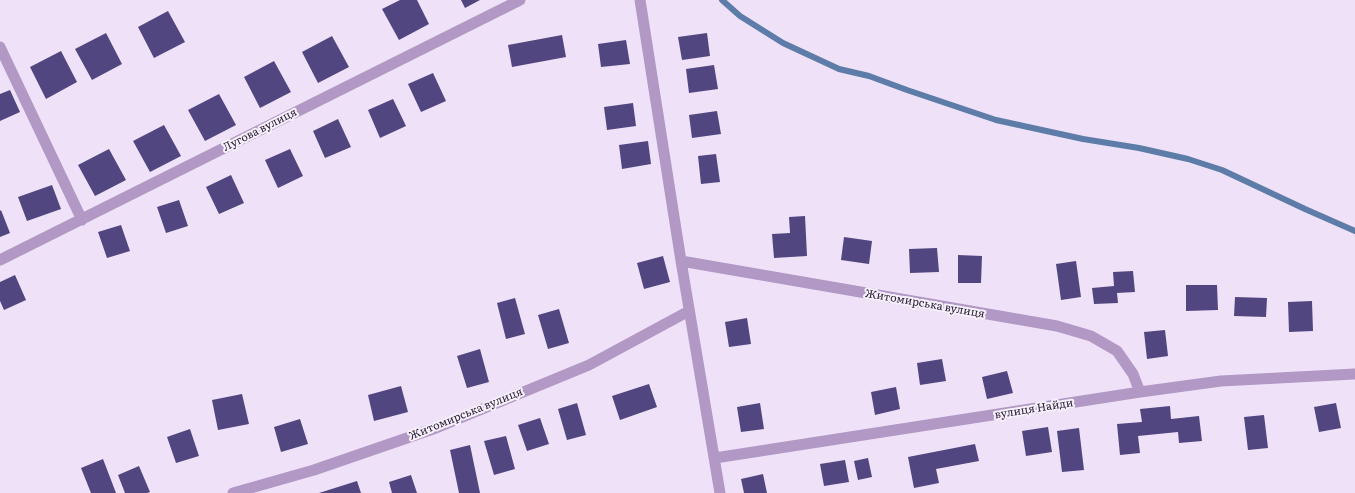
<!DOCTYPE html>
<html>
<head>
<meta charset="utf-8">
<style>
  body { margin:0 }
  canvas { display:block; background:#eee1f8 }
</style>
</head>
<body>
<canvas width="1355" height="493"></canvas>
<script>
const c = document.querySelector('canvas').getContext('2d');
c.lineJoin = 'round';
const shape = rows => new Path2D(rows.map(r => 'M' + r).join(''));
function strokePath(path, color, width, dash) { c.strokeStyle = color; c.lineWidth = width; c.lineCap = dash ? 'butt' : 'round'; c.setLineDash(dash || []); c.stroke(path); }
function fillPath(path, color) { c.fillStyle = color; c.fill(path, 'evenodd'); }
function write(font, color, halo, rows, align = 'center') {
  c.font = font + ' Literata,serif'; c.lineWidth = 4; c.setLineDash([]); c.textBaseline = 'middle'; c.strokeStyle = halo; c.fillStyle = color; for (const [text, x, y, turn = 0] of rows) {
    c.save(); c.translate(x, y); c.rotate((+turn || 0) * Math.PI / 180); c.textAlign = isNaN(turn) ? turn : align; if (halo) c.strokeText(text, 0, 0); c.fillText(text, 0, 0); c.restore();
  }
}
strokePath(shape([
  [722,0,740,16,783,43,839,69,869,76,907,90,996,120,1083,139,1139,148,1188,159,1222,170,1305,209,1355,231]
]), '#5e7ca8', 6);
fillPath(shape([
  [400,0,417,0,429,24,399,40,382,9],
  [461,0,480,0,465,8],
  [168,11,185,42,154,58,138,27],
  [106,33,122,64,92,80,75,49],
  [707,33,710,56,682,60,678,37],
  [562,35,566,57,512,67,508,45],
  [332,36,349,67,318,83,302,52],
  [626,40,630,64,601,67,598,44],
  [61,51,77,82,46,99,30,67],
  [274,61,291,92,260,108,244,77],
  [714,65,718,89,689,93,686,69],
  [433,73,446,101,421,112,408,84],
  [10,90,20,112,0,121,0,94],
  [219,94,236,125,205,141,188,110],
  [393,99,406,126,380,138,368,110],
  [633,103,636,126,607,130,604,107],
  [717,111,721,134,692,138,689,115],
  [338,119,351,147,325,158,313,131],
  [164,125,181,156,150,172,133,141],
  [648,141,651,164,622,169,619,145],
  [109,149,126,180,95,196,78,165],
  [290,149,303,176,278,188,265,160],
  [716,154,720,182,701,184,698,156],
  [231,175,244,203,219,214,206,187],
  [52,185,61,209,27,221,18,197],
  [179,200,188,226,166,233,157,207],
  [1,210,10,233,0,237,0,211],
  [805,216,807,256,774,258,772,234,790,233,789,217],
  [121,225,130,251,107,258,98,232],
  [844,237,872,241,869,264,841,260],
  [937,248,939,272,910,273,909,249],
  [958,255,982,256,981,283,958,283],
  [663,256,670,282,644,289,637,263],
  [1076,261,1081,297,1061,300,1056,264],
  [1133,271,1135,292,1117,293,1118,303,1094,304,1092,288,1114,286,1113,272],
  [15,275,26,300,4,310,0,301,0,282],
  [1186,285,1217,285,1218,310,1186,311],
  [1235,297,1267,298,1266,317,1234,316],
  [515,298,525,334,506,339,497,303],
  [1312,301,1313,331,1289,332,1288,302],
  [559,309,569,343,548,349,538,315],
  [747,318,751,344,729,347,725,322],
  [1165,330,1168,356,1147,359,1144,332],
  [480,349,489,382,467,388,457,356],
  [942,359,946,381,920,385,917,363],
  [1007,371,1013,393,987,399,982,377],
  [649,384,657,407,620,420,612,396],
  [401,386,408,412,374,421,368,395],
  [896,387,900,409,875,415,871,392],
  [242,394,249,424,218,430,212,400],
  [577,403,586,435,567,440,558,409],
  [760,403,764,429,741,432,737,407],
  [1336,403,1341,428,1319,432,1314,407],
  [1170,406,1171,419,1199,416,1202,441,1179,443,1178,432,1138,436,1140,453,1120,455,1117,424,1142,422,1140,409],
  [1264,415,1268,448,1248,450,1244,417],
  [540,418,549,444,527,451,518,425],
  [300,419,308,444,281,452,274,427],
  [1048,427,1052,452,1026,456,1022,431],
  [1079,428,1084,470,1062,472,1057,431],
  [190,429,199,456,176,463,167,437],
  [506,436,515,469,494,475,484,441],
  [975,444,979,461,936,469,939,483,914,488,908,457],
  [470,445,480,493,459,493,450,450],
  [868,458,872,477,858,480,854,461],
  [103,459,116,493,91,493,81,468],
  [845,460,849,482,824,486,820,464],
  [139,466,150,492,147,493,125,493,118,475],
  [763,474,767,493,744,493,741,479],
  [411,475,417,493,392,493,389,482],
  [357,481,361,493,319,493]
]), '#51467f');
strokePath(shape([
  [640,0,681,261,720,493],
  [0,47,82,220],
  [0,260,520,0],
  [681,261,1057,326,1091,336,1117,351,1133,374,1140,392],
  [715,458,1140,392,1221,381,1355,374],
  [233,493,314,470,436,428,589,365,689,311]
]), '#b298c4', 11);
write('11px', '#2e2137', '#f7f1fc', [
  ["Лугова вулиця",260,130,-27],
  ["Житомирська вулиця",925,304,10],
  ["вулиця Найди",1034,409,-9],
  ["Житомирська вулиця",466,414,-22]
]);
</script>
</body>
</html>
